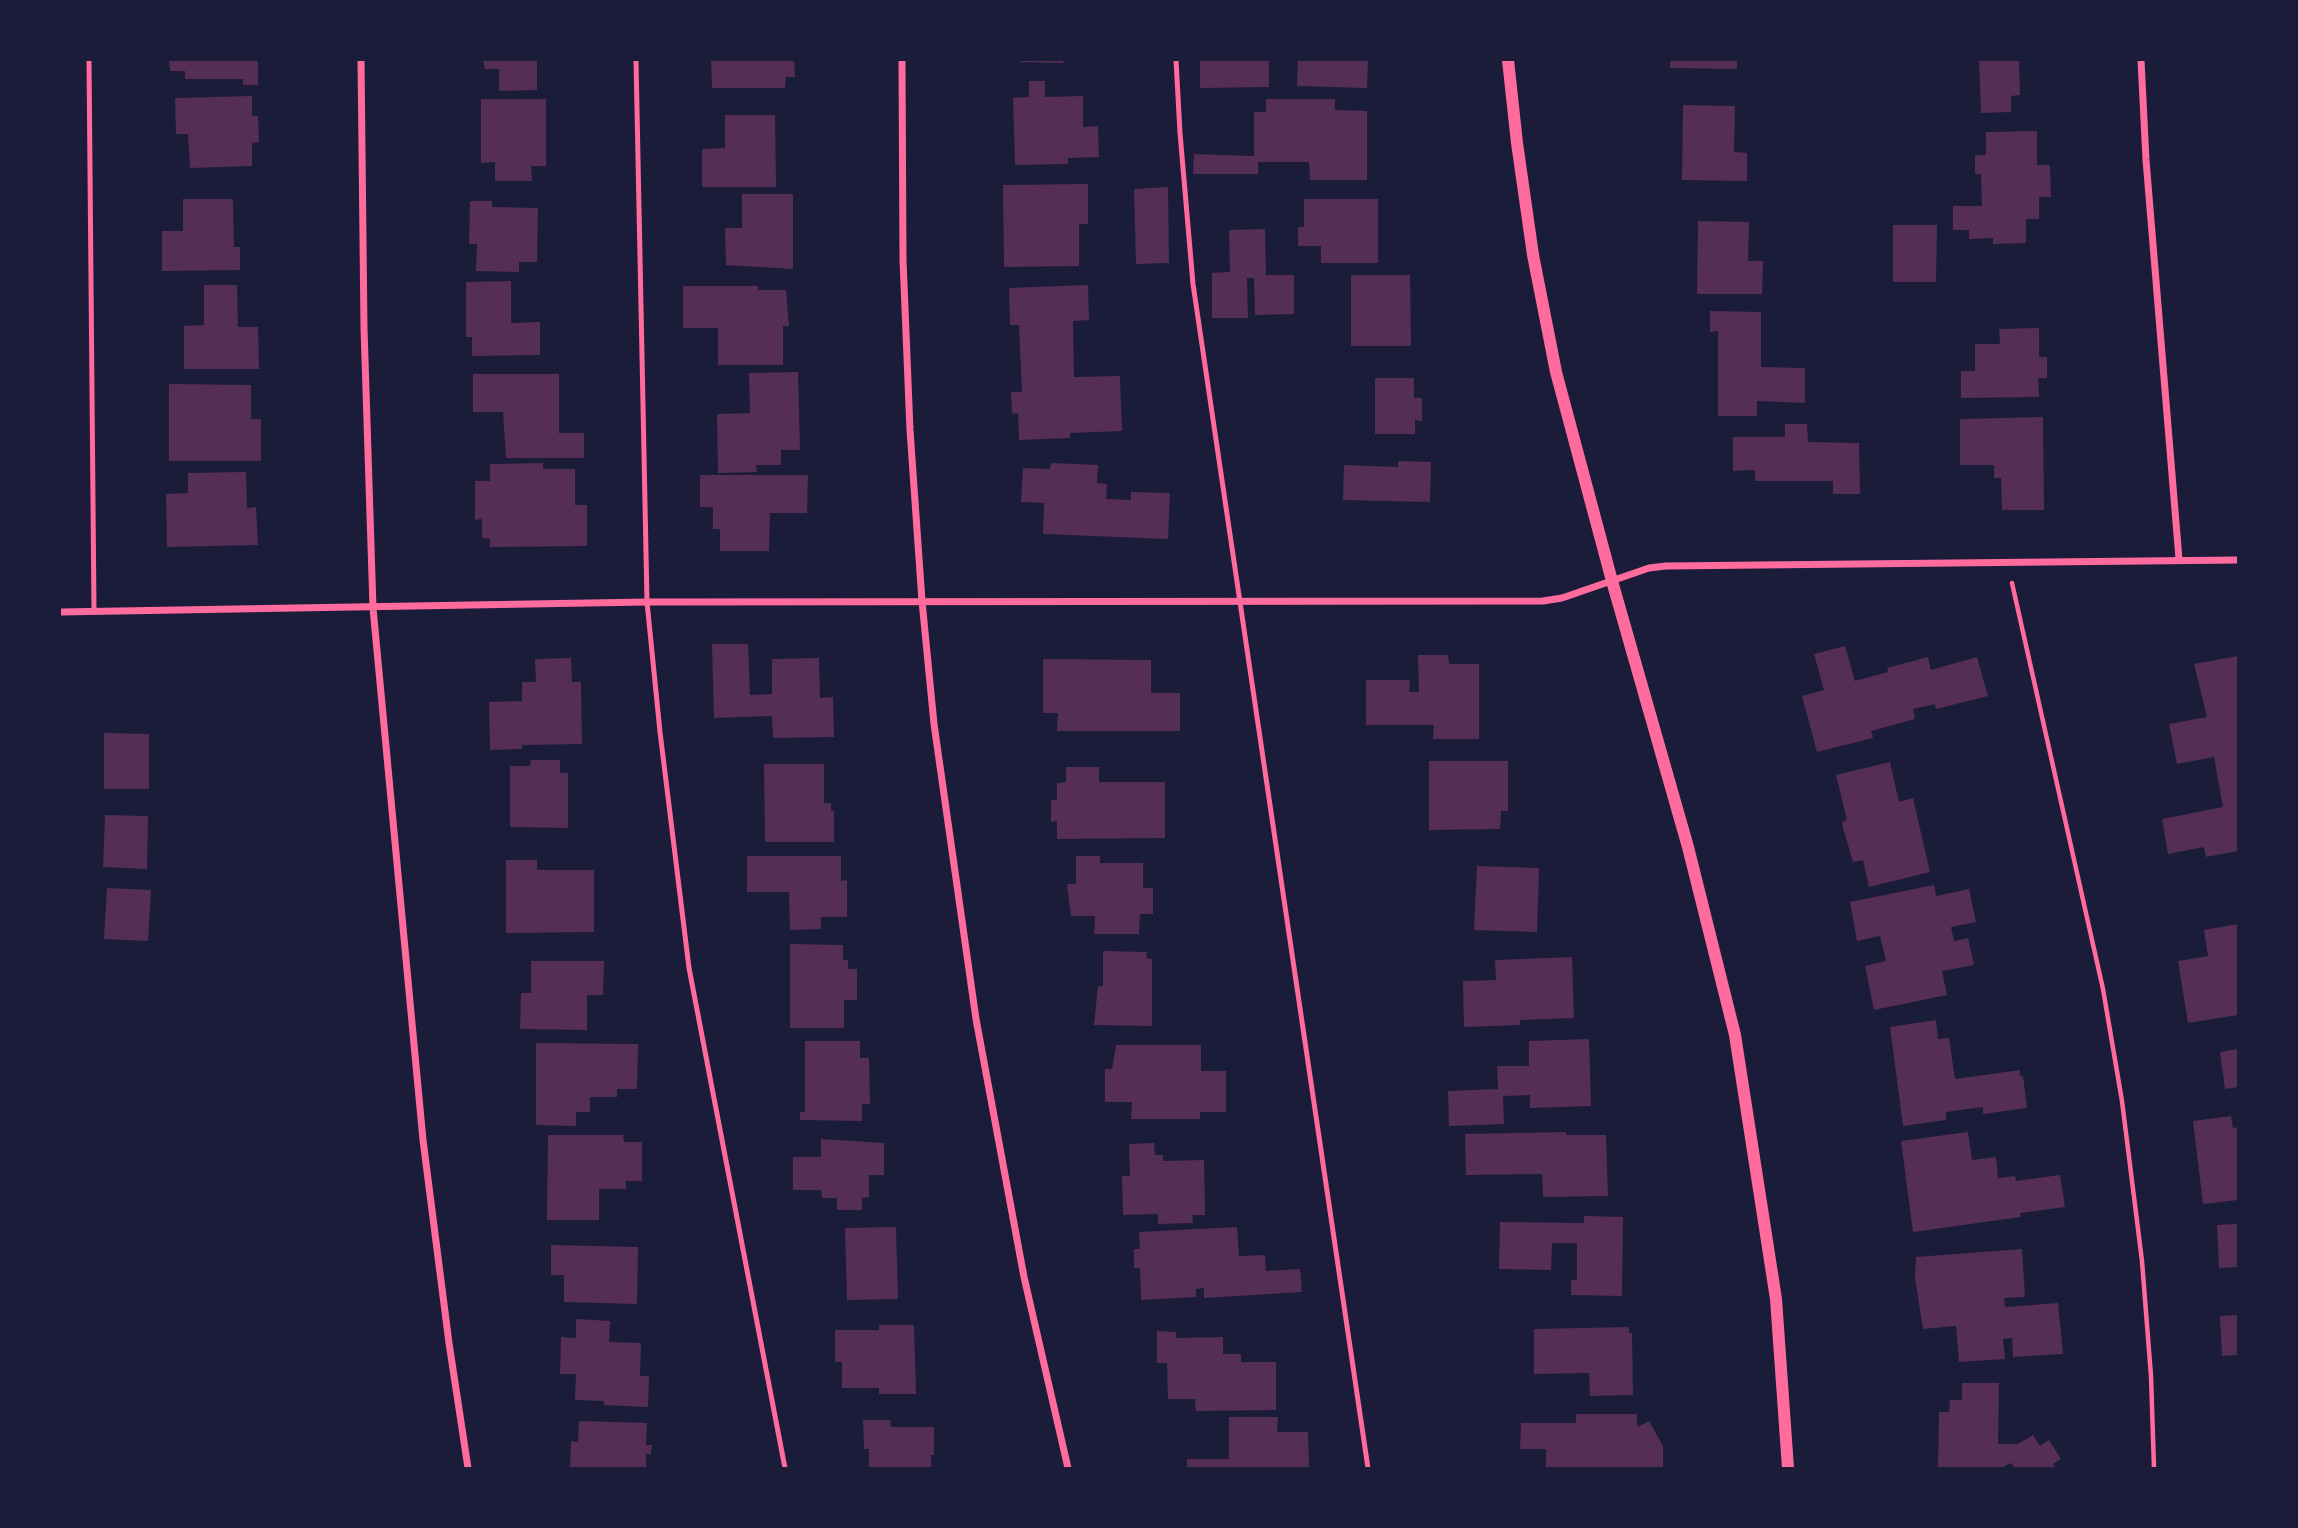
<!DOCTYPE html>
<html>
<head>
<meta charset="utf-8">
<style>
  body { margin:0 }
  #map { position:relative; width:2298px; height:1528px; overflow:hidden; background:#1b1b3a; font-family:"Sofia Sans Condensed",sans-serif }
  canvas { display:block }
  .frame { position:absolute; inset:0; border:61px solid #1b1b3a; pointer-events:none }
</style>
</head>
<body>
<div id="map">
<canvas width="2298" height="1528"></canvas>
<div class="frame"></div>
</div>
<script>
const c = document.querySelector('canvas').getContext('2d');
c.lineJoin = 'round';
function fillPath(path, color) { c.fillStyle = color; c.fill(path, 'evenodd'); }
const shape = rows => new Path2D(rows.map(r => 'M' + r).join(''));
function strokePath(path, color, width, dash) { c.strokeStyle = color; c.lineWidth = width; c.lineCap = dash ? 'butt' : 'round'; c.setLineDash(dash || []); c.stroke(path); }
fillPath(shape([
  [169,60,258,60,258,85,243,85,243,79,185,79,185,71,170,71],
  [483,60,537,60,537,90,499,91,499,69,485,69],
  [711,60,794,60,795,77,786,77,785,88,712,88],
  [1020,60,1064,60,1063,63,1020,62],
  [1200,60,1269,60,1269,87,1200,88],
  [1298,60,1368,60,1367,88,1297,86],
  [1670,60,1737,60,1737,69,1670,68],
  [1979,60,2019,60,2020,95,2011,96,2011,112,1981,113],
  [1029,81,1045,81,1045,97,1083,96,1083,127,1098,126,1099,157,1068,158,1068,164,1015,165,1013,98,1029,97],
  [252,96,252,116,258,116,259,142,252,143,252,166,190,168,188,134,176,134,175,98],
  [481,99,546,99,546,166,531,166,532,181,495,181,495,162,481,163],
  [1266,99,1335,99,1335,110,1367,111,1367,180,1310,180,1309,162,1258,162,1258,174,1193,174,1194,154,1254,156,1254,112,1266,112],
  [1683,105,1735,106,1734,152,1747,153,1747,181,1682,180],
  [725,115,775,115,776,187,702,187,702,149,725,148],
  [2037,131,2037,165,2050,165,2051,197,2039,197,2039,219,2026,219,2026,243,1993,244,1993,238,1969,239,1969,230,1953,230,1953,206,1982,206,1981,174,1975,174,1975,155,1986,155,1986,132],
  [1088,184,1088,224,1079,224,1079,266,1004,267,1003,185],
  [1168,187,1169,263,1136,264,1134,189],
  [742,194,793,194,793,269,726,265,725,228,742,228],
  [183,199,233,199,234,247,240,247,240,270,162,271,162,231,183,231],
  [1304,199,1378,199,1378,263,1321,263,1321,246,1298,246,1298,227,1304,227],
  [470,201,492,201,492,207,538,208,537,262,519,262,519,272,476,271,477,244,469,244],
  [1698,221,1749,222,1748,261,1763,261,1762,294,1697,294],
  [1893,225,1937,225,1936,282,1893,282],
  [1265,229,1266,275,1294,275,1294,314,1255,315,1254,278,1247,278,1248,318,1212,318,1212,273,1230,272,1229,230],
  [1351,275,1410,275,1411,346,1351,346],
  [511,281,511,323,540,322,540,355,472,356,472,337,466,337,466,282],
  [204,285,237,285,238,327,258,327,259,369,184,369,184,326,204,325],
  [1088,285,1089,320,1073,321,1074,377,1120,376,1122,431,1070,433,1070,438,1019,440,1018,413,1012,414,1011,392,1022,392,1019,325,1010,325,1009,288],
  [683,286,758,286,758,290,786,290,789,326,783,326,783,365,718,365,718,328,683,328],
  [1710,311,1761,312,1761,367,1805,368,1805,403,1757,401,1757,416,1718,416,1718,331,1710,332],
  [2039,328,2039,357,2047,357,2047,378,2038,378,2039,397,1961,398,1961,371,1975,371,1975,344,2000,344,1999,329],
  [798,372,800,450,781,450,781,465,756,465,757,472,718,473,717,414,750,413,749,373],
  [473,374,559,374,559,433,584,433,584,458,506,458,503,412,473,412],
  [1375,378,1414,378,1414,398,1422,398,1422,421,1415,420,1415,434,1375,434],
  [169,384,251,385,251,419,261,419,261,461,169,461],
  [2043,417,2044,510,2002,510,2001,478,1994,478,1994,465,1960,465,1960,419],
  [1785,424,1807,424,1808,442,1859,443,1860,494,1833,494,1833,481,1755,481,1755,470,1733,471,1733,437,1785,437],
  [1398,461,1431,462,1430,502,1343,500,1344,465,1398,467],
  [543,463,543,469,575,469,575,505,587,505,587,546,490,547,490,539,482,538,482,519,475,520,475,481,490,481,490,464],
  [1051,463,1098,465,1097,483,1107,484,1106,499,1131,500,1131,492,1170,493,1168,539,1043,534,1044,503,1021,502,1023,468,1050,469],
  [246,472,247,508,256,507,258,545,167,547,166,494,188,493,188,473],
  [700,475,808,475,807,513,770,513,769,551,720,551,720,529,713,529,713,507,700,507],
  [712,644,748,644,750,695,772,694,772,659,819,658,820,698,833,697,834,737,773,738,772,716,714,718],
  [1845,646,1855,681,1888,672,1887,668,1928,657,1931,670,1977,657,1988,696,1936,709,1935,704,1913,709,1915,719,1871,731,1873,738,1817,752,1802,696,1824,690,1814,654],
  [1418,655,1448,655,1449,664,1479,664,1479,739,1433,739,1434,725,1366,725,1366,680,1410,680,1409,692,1419,692],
  [2238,656,2238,851,2206,857,2204,847,2168,854,2162,819,2223,807,2214,757,2177,764,2169,724,2207,717,2194,664],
  [571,658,572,682,581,682,582,744,522,745,522,749,490,750,489,702,522,701,522,682,536,682,535,659],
  [1043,659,1151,660,1151,693,1180,693,1180,731,1057,731,1058,713,1043,713],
  [104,733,149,734,149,789,104,789],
  [531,760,560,760,560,773,568,773,568,828,510,827,510,766,530,766],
  [1429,761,1508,761,1508,811,1501,811,1500,829,1429,830],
  [1890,762,1899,802,1913,798,1930,872,1869,887,1863,860,1853,862,1843,828,1842,822,1847,820,1836,775],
  [764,764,824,764,824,803,831,803,831,811,834,811,834,842,765,842],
  [1066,767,1099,767,1099,782,1165,782,1165,838,1057,839,1057,821,1051,822,1051,800,1057,800,1057,783,1066,782],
  [105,815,148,816,147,869,103,867],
  [747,856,841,856,841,881,847,880,847,917,821,917,821,929,790,930,789,892,747,892],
  [1076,856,1100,856,1100,863,1143,863,1143,888,1153,888,1153,914,1140,914,1139,934,1094,934,1095,916,1071,916,1067,884,1076,884],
  [506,860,537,860,537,870,594,870,594,932,506,933],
  [1477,866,1539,868,1537,932,1474,930],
  [1934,885,1936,896,1969,889,1976,922,1951,927,1954,941,1968,938,1974,965,1942,971,1947,995,1874,1010,1865,966,1886,961,1880,936,1857,941,1850,902],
  [107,888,151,890,148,941,104,939],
  [2238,924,2238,1015,2188,1023,2178,961,2208,956,2204,930],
  [790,944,843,945,843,960,848,960,848,969,857,969,857,1000,844,1000,844,1028,790,1028],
  [1103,951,1147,952,1146,958,1152,959,1152,1026,1094,1025,1098,986,1103,986],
  [1572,957,1574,1018,1520,1020,1520,1025,1464,1027,1463,981,1496,980,1495,960],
  [531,961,604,961,603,995,587,995,587,1030,520,1029,521,993,531,993],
  [1936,1020,1938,1039,1949,1038,1955,1079,2020,1070,2020,1076,2023,1076,2027,1108,1983,1114,1983,1107,1946,1112,1946,1120,1903,1126,1890,1027],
  [1589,1039,1591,1106,1530,1108,1530,1095,1503,1096,1504,1124,1449,1126,1448,1091,1498,1089,1497,1066,1529,1066,1529,1041],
  [805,1041,860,1041,860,1058,869,1058,870,1104,862,1104,862,1121,800,1120,800,1112,805,1112],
  [536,1043,638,1044,637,1089,617,1089,617,1097,590,1097,590,1112,576,1112,576,1126,536,1125],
  [1116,1045,1201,1045,1201,1071,1226,1071,1226,1112,1200,1112,1200,1119,1131,1119,1132,1102,1105,1102,1105,1069,1112,1069],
  [2238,1049,2238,1087,2225,1089,2220,1052],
  [2231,1116,2233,1128,2238,1127,2238,1200,2203,1204,2193,1121],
  [1566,1132,1566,1135,1606,1135,1608,1196,1543,1197,1542,1174,1466,1175,1465,1134],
  [1968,1132,1972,1160,1996,1157,1998,1178,2015,1176,2016,1181,2060,1175,2065,1207,2020,1213,2021,1217,1913,1232,1901,1141],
  [548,1135,623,1135,624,1142,642,1142,642,1181,626,1181,626,1189,599,1189,599,1220,547,1220],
  [821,1139,884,1143,884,1175,869,1175,869,1197,862,1198,862,1210,837,1210,837,1198,822,1198,821,1190,793,1190,793,1157,821,1157],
  [1154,1143,1155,1155,1163,1155,1163,1161,1204,1160,1205,1215,1192,1215,1193,1223,1158,1224,1158,1214,1123,1215,1122,1176,1130,1176,1129,1144],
  [1584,1216,1623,1217,1622,1296,1571,1295,1571,1280,1577,1280,1577,1243,1552,1243,1551,1270,1499,1269,1500,1222,1584,1223],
  [2238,1224,2238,1267,2219,1268,2217,1225],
  [896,1227,898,1299,847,1300,845,1228],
  [1237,1227,1239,1256,1265,1255,1266,1271,1300,1269,1302,1292,1204,1298,1204,1288,1196,1289,1196,1297,1141,1300,1140,1268,1134,1268,1134,1249,1140,1249,1139,1232],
  [551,1245,638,1247,637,1304,564,1302,564,1275,551,1275],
  [2022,1249,2025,1297,2004,1298,2005,1307,2058,1303,2063,1354,2013,1357,2012,1338,2003,1339,2005,1359,1959,1362,1956,1326,1923,1329,1915,1278,1916,1257],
  [2238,1315,2238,1355,2222,1356,2220,1316],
  [576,1319,610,1321,609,1342,641,1343,640,1376,649,1376,648,1407,604,1405,604,1401,575,1400,576,1374,560,1374,561,1337,576,1338],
  [879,1325,914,1325,916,1394,879,1394,879,1388,842,1388,842,1362,835,1362,835,1330,879,1330],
  [1629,1327,1629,1333,1632,1333,1633,1395,1590,1396,1589,1373,1534,1374,1534,1329],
  [1157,1331,1176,1332,1176,1338,1223,1337,1223,1354,1241,1354,1241,1362,1276,1362,1276,1410,1196,1411,1195,1399,1168,1399,1167,1363,1157,1363],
  [1962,1383,1999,1383,1998,1444,2018,1444,2033,1435,2040,1446,2049,1440,2061,1459,2053,1464,2055,1468,2015,1468,2011,1463,2001,1468,1938,1468,1939,1412,1949,1412,1950,1400,1962,1400],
  [1576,1414,1637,1414,1637,1427,1649,1421,1663,1446,1663,1468,1546,1468,1546,1449,1520,1449,1521,1423,1576,1423],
  [1229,1417,1278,1417,1277,1432,1308,1432,1309,1468,1187,1468,1187,1459,1229,1459],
  [863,1420,890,1420,891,1427,934,1427,934,1455,931,1455,931,1468,869,1468,869,1449,864,1449],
  [579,1421,647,1423,646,1445,652,1445,651,1454,646,1454,646,1468,570,1468,571,1441,578,1442]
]), '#542f53');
strokePath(shape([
  [2012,583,2103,989,2122,1101,2142,1261,2151,1376,2154,1468]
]), '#ff6b9d', 4.5);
strokePath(shape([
  [89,60,94,611],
  [636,60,647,602,660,732,689,968,785,1468],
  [1176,60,1180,133,1193,284,1368,1468]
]), '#ff6b9d', 5);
strokePath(shape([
  [361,60,364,328,373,608,423,1140,449,1343,468,1468],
  [902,60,903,260,910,430,922,601,934,724,976,1019,1024,1277,1068,1468],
  [2141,60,2146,160,2179,559],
  [60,612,647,602,1543,601,1562,598,1649,568,1666,566,2238,560]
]), '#ff6b9d', 7);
strokePath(shape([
  [1508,60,1517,143,1533,255,1556,372,1612,581,1688,847,1735,1035,1776,1299,1788,1468]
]), '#ff6b9d', 12);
</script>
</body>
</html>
